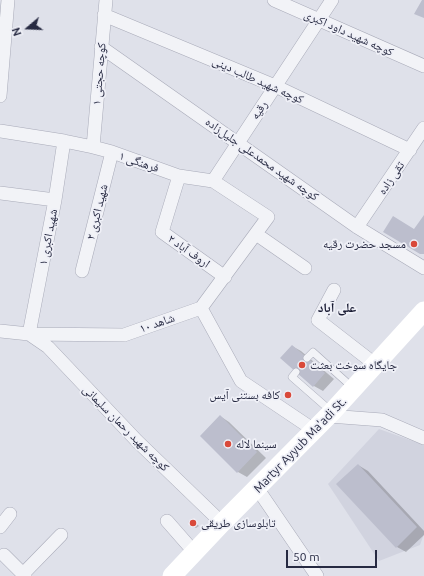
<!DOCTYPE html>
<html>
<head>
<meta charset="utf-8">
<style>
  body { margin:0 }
  #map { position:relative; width:424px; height:576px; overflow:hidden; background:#dfe1ea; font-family:Ubuntu,sans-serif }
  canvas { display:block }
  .north { position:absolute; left:8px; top:8px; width:40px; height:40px; -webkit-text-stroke:3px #eff0f7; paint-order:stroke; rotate:251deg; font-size:11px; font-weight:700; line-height:16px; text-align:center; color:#272a42 }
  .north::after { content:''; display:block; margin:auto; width:14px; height:18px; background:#272a42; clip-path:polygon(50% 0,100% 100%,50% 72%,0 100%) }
  .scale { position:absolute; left:286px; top:550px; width:91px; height:18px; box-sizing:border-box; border:2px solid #272a42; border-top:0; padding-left:5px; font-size:12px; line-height:14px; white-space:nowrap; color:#272a42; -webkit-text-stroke:3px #eff0f7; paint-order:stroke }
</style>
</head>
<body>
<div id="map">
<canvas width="424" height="576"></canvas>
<div class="north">N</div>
<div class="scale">50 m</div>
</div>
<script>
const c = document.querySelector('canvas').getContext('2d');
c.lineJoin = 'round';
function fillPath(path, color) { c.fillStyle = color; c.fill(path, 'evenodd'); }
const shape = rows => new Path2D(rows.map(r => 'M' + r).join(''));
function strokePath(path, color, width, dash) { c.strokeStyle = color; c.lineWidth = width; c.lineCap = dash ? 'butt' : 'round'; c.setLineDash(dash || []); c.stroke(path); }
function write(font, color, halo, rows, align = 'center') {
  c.font = font + ' Ubuntu,"Noto Naskh Arabic",sans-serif'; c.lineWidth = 3.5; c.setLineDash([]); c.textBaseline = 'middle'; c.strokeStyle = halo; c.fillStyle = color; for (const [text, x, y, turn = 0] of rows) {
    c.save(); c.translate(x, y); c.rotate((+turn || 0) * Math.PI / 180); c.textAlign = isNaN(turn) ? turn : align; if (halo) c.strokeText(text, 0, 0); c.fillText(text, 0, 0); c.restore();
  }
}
fillPath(shape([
  [379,429,424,445,424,534,420,545,379,561,328,484]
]), '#d1d3df');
fillPath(shape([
  [292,346,301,351,334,379,323,391,314,386],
  [220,416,229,422,266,458,247,477,238,472],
  [358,465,368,471,424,531,424,535,406,552,397,547],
  [192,519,199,526,196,528,194,527]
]), '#0003');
fillPath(shape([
  [422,0,424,0,424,18,414,14],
  [424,215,424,254,420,254,383,232,393,216,414,229],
  [292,345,325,373,313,387,280,358],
  [220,415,257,452,237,473,200,436],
  [358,464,417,527,396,548,336,484],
  [192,518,197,524,193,528,188,522]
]), '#bcbecd');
const service = shape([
  [307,358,313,352,352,387],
  [296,372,292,377,332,412]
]);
const minor = shape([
  [274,0,424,66],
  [104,15,275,86,410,150],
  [101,47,357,227,424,268],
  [0,96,8,0],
  [0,131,64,141,93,147,112,152,179,176,213,181,268,217,201,308,124,335,29,334,0,331],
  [64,141,55,200,29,334,48,347,137,441,222,523],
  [93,147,106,0],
  [179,176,162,232,225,277],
  [213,181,332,0],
  [0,193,55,200],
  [357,227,424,128],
  [256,234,305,268],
  [82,271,112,152],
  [334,290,318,320,376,365],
  [201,308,241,381,314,430],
  [329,416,382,420,424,438],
  [257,488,317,576],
  [167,521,195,553],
  [0,527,10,514],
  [4,555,25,576],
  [23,574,61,535]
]);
strokePath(service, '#a8aab8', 8);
strokePath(minor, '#a8aab8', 14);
strokePath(service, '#f2f3f7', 7);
strokePath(minor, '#f2f3f7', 13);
strokePath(shape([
  [172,576,222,523,332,412,424,311]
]), '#fff', 19);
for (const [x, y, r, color] of [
  [414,244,4,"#d9493a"],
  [302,365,4,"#d9493a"],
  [288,395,4,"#d9493a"],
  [228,444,4,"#d9493a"],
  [193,523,4,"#d9493a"]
]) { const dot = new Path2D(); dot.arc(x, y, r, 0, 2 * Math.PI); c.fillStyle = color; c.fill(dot); strokePath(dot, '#eff0f7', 1.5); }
write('12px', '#272a42', '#eff0f7', [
  ["کوچه شهید داود اکبری",349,33,24],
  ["کوچه حجتی ۱",99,74,-85],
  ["کوچه شهید طالب دینی",258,80,24],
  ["رقیه",259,110,-56],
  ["کوچه شهید محمدعلی جلیل‌زاده",262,159,35],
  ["فرهنگی ۱",139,162,19],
  ["تقی زاده",391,178,-56],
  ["شهید اکبری ۲",97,212,-76],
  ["شهید اکبری ۱",48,237,-79],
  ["اروف آباد ۲",189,251,35],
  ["شاهد ۱۰",157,323,-19],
  ["کوچه شهید رحمان سلیمانی",126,428,45],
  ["Martyr Ayyub Ma'adi St.",300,445,-46]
]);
write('12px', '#272a42', '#eff0f7', [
  ["مسجد حضرت رقیه",406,244,"right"],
  ["جایگاه سوخت بعثت",310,365],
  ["کافه بستنی آیس",280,395,"right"],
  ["سینما لاله",236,444],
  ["تابلوسازی طریقی",201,523]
], 'left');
write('bold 13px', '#191b33', '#eff0f7', [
  ["علی آباد",337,308]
]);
</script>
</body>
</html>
